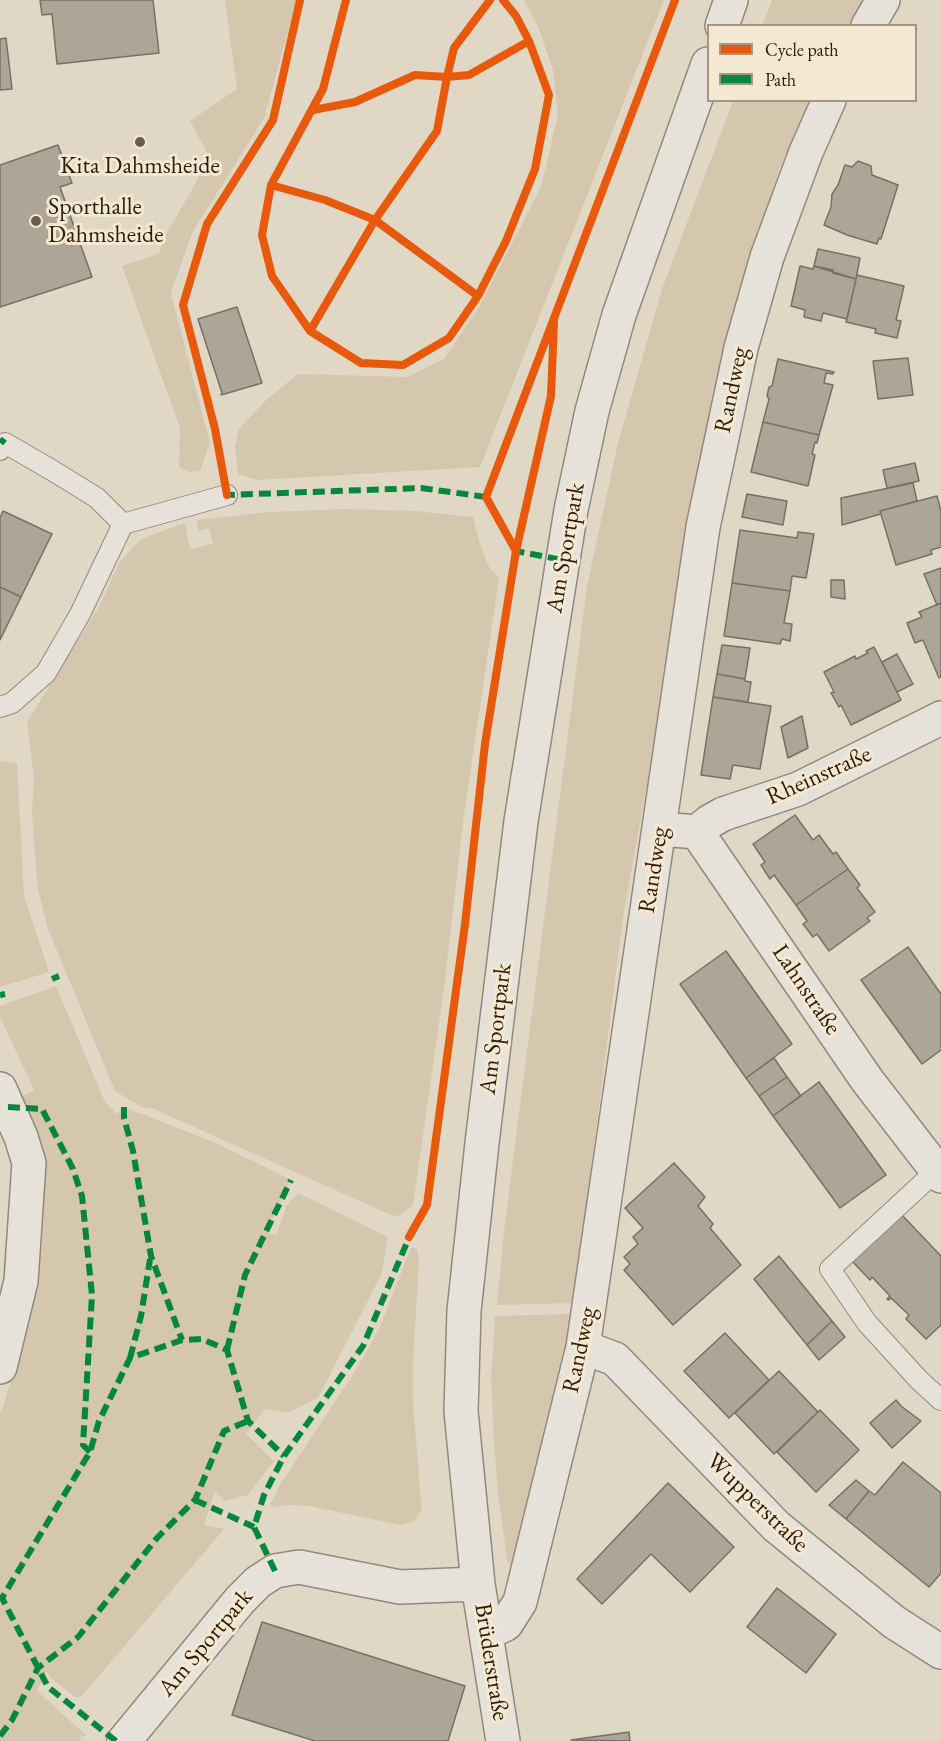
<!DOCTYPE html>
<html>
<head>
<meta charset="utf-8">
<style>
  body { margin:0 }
  #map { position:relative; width:941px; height:1741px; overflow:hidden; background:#e0d7c5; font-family:"EB Garamond",serif }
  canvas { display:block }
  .legend { position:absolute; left:707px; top:24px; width:210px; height:78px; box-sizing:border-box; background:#f3e8d2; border:2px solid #a59682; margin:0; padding:8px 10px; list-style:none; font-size:18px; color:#301a09 }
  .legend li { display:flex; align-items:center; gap:12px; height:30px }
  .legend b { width:30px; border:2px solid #a59682 }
</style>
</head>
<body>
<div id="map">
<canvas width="941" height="1741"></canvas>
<ul class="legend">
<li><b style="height:8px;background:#e8590c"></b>Cycle path</li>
<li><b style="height:8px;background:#00873e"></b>Path</li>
</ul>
</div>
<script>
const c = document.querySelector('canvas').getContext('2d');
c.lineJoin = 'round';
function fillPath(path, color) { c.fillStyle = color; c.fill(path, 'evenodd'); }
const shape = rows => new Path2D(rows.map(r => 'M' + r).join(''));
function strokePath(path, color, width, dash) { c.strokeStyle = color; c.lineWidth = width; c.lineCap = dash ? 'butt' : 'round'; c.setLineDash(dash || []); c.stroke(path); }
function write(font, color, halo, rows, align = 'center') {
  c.font = font + ' "EB Garamond",serif'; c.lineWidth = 6; c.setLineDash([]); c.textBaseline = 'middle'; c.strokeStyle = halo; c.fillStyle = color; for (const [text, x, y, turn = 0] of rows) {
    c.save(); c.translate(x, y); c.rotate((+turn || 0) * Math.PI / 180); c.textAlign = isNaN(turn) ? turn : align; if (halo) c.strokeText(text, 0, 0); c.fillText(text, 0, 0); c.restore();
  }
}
fillPath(shape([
  [225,0,297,0,264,118,192,233,171,293,210,443,200,471,189,472,179,467,180,428,122,266,159,254,164,238,210,158,190,121,237,89],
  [524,0,664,0,480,467,257,480,238,474,235,447,239,429,266,400,298,374,408,377,444,359,478,309,541,187,558,115,553,70,539,29],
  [772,0,865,0,851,25,762,26],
  [733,101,811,101,780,167,736,308,718,377,692,504,654,765,646,789,623,917,574,1303,497,1305,505,1222,587,586,618,443,662,289],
  [346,509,415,511,473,517,480,544,489,567,499,578,464,815,444,988,413,1205,399,1216,391,1215,152,1108,143,1108,115,1091,48,929,37,884,32,812,34,778,27,722,99,607,119,563,141,539,185,523,190,549,213,544,209,528,198,531,197,520,269,512],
  [0,761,17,763,24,896,49,972,0,987],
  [56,986,105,1102,117,1114,124,1107,218,1144,291,1180,266,1232,276,1235,287,1205,298,1193,388,1237,382,1273,318,1398,288,1413,265,1409,246,1434,274,1461,248,1495,225,1501,215,1491,204,1525,224,1529,81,1697,75,1697,49,1676,47,1671,37,1691,87,1736,81,1736,80,1740,81,1741,0,1741,0,1413,4,1405,27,1319,20,1097,34,1090,0,1017,0,1006],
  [411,1248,417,1249,419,1262,413,1361,413,1403,421,1501,421,1510,417,1517,412,1522,401,1525,309,1506,290,1505,272,1507,270,1504,282,1482,357,1368,379,1329],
  [573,1314,564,1365,513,1565,508,1563,499,1503,494,1442,491,1381,495,1316]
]), '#d5c7ae');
const building = shape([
  [40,0,153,0,159,53,57,64,52,14,42,15,40,0],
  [6,38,12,89,0,90,0,39,6,38],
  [58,145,72,183,60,187,92,277,0,307,0,165,58,145],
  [858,161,871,166,872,175,898,185,881,239,879,238,877,244,847,235,824,225,831,207,832,194,838,185,845,165,852,167,858,161],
  [818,249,860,258,856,279,814,266,818,249],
  [800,266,813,269,814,266,833,270,833,273,856,279,847,319,823,313,821,321,804,317,805,310,791,306,800,266],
  [857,275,904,286,896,320,901,321,897,338,875,333,876,329,846,322,857,275],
  [237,307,262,383,221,395,222,393,198,319,237,307],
  [908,358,913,395,878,399,873,361,908,358],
  [778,359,834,372,833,374,826,373,824,383,833,385,819,435,763,422,769,399,767,396,769,387,772,386,778,359],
  [763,422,819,435,817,443,815,442,812,454,815,455,808,486,751,472,763,422],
  [915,463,919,481,887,488,883,470,915,463],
  [913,483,917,501,880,511,881,514,842,525,841,498,913,483],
  [747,494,787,501,783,525,742,517,747,494],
  [937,496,941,511,941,547,931,550,932,554,896,565,880,511,937,496],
  [3,511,52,534,21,597,0,587,0,518,3,511],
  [740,530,797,538,798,532,814,534,806,578,792,576,790,591,732,583,740,530],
  [941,568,941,603,937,605,924,574,941,568],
  [831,580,844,580,845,599,831,597,831,580],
  [732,583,790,591,784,623,792,624,790,641,782,639,780,644,724,636,732,583],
  [0,587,21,597,0,640,0,587],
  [941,603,941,677,939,678,923,640,915,643,907,623,922,617,919,612,941,603],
  [722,645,750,648,745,679,717,674,722,645],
  [874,647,901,700,851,725,841,705,839,707,831,693,834,692,824,672,855,656,856,659,868,653,866,651,874,647],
  [897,654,913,684,897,692,882,662,897,654],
  [717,674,745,679,745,681,751,682,748,702,713,697,717,674],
  [713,697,771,706,760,769,733,765,730,779,701,775,713,697],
  [802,716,808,748,788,758,781,727,802,716],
  [795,815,813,840,819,835,833,854,836,852,848,869,796,905,774,875,770,879,761,865,765,862,753,844,795,815],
  [848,869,860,885,857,888,875,912,867,918,870,921,829,951,817,934,813,937,803,924,807,921,796,905,848,869],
  [908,947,941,994,941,1050,922,1064,861,980,908,947],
  [726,951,792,1044,746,1078,680,984,726,951],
  [774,1058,787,1077,759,1096,746,1078,774,1058],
  [787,1077,801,1096,773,1116,759,1096,787,1077],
  [819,1082,886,1175,840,1208,773,1116,819,1082],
  [674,1163,705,1197,698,1206,713,1224,710,1228,741,1265,673,1325,624,1270,630,1264,624,1257,638,1244,633,1237,643,1228,625,1208,674,1163],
  [900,1213,941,1256,941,1325,926,1339,906,1319,909,1315,891,1298,889,1300,887,1299,890,1296,872,1277,870,1280,851,1260,900,1213],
  [779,1256,832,1321,807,1345,754,1279,779,1256],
  [832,1321,845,1337,819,1360,807,1345,832,1321],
  [725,1333,769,1380,729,1418,684,1371,725,1333],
  [779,1371,818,1412,774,1454,735,1413,779,1371],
  [896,1400,901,1406,921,1421,892,1448,870,1423,896,1400],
  [820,1410,859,1450,816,1492,777,1452,820,1410],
  [903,1462,941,1493,941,1573,929,1587,846,1519,869,1491,875,1495,903,1462],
  [856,1480,869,1491,846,1519,829,1505,856,1480],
  [668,1483,734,1547,690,1592,651,1554,602,1604,577,1579,668,1483],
  [777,1588,836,1634,806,1673,747,1627,777,1588],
  [262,1622,465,1686,448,1741,315,1741,232,1715,262,1622],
  [629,1732,630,1741,571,1740,629,1732]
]);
fillPath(building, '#ada598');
strokePath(building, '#787065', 1.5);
const service = shape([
  [0,450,5,443,55,472,97,498,123,524],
  [123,524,227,495],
  [0,707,12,703,46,673,80,614,123,524],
  [937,1170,830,1269,867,1323,919,1380,941,1400]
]);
const minor = shape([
  [722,26,731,0],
  [868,26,883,0],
  [660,829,697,832,867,1080,941,1176],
  [697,832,709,822,723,814,798,789,941,718],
  [0,1089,21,1137,29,1163,21,1281,0,1367],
  [583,1347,615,1359,776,1526,894,1622,941,1652],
  [487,1633,506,1624,520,1602,583,1347,703,527,741,348,767,257,806,152,829,100],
  [124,1741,240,1600,258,1582,275,1571,299,1567,400,1587,478,1584],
  [503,1741,478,1584,461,1411,464,1311,482,1143,521,821,571,510,592,411,619,315,708,64]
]);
strokePath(service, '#91897e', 22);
strokePath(minor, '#91897e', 36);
strokePath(service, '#e7e2d9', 20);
strokePath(minor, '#e7e2d9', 33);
strokePath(shape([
  [0,439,5,443],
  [226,491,227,495,421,488,486,497],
  [514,548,516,551,563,560],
  [52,979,59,976],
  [0,995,5,994],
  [8,1107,42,1109,73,1169,82,1196,92,1295,83,1445,90,1452],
  [124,1107,124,1118,133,1151,151,1256,182,1340],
  [227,1350,245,1275,291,1180],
  [130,1358,141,1316,150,1259],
  [195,1500,254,1527],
  [275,1571,254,1527,264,1495,284,1456,363,1346,411,1233],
  [0,1736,12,1720,38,1668,78,1637,157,1538,195,1500,224,1431,248,1421],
  [116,1741,48,1687,2,1598,90,1452,99,1421,130,1358,182,1340,202,1339,227,1350,248,1421,284,1456]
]), '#00873e', 6, [12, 6]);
strokePath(shape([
  [346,0,323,89,271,185,262,235,272,276,310,331,361,363,403,365,449,338,478,296,506,241,535,169,549,95,529,41,516,16,503,0],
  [490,0,454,48,447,77,469,75,529,41],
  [271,185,325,200,375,220,478,296],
  [310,331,375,220,437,131,447,77,415,75,355,102,313,110],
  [227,495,215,429,183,305,207,224,273,120,300,0],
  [516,551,486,497,675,0],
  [409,1237,427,1205,465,924,485,744,516,551,551,396,554,321]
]), '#e8590c', 8);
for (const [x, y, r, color] of [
  [140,142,6,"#6e5c4b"],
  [36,221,6,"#6e5c4b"]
]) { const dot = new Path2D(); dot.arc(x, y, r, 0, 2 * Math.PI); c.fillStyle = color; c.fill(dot); strokePath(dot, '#f3e8d2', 2); }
write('24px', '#301a09', '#f3e8d2', [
  ["Kita Dahmsheide",140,166],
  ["Sporthalle",48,207,"left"],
  ["Dahmsheide",48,235,"left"]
]);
write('24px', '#301a09', '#f3e8d2', [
  ["Randweg",732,390,-78],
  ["Am Sportpark",566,548,-80],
  ["Rheinstraße",819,776,-24],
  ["Randweg",654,870,-81],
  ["Lahnstraße",806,990,56],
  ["Am Sportpark",496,1029,-83],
  ["Randweg",580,1350,-78],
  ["Wupperstraße",757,1503,44],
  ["Am Sportpark",206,1643,-50],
  ["Brüderstraße",491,1662,81]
]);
</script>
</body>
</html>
